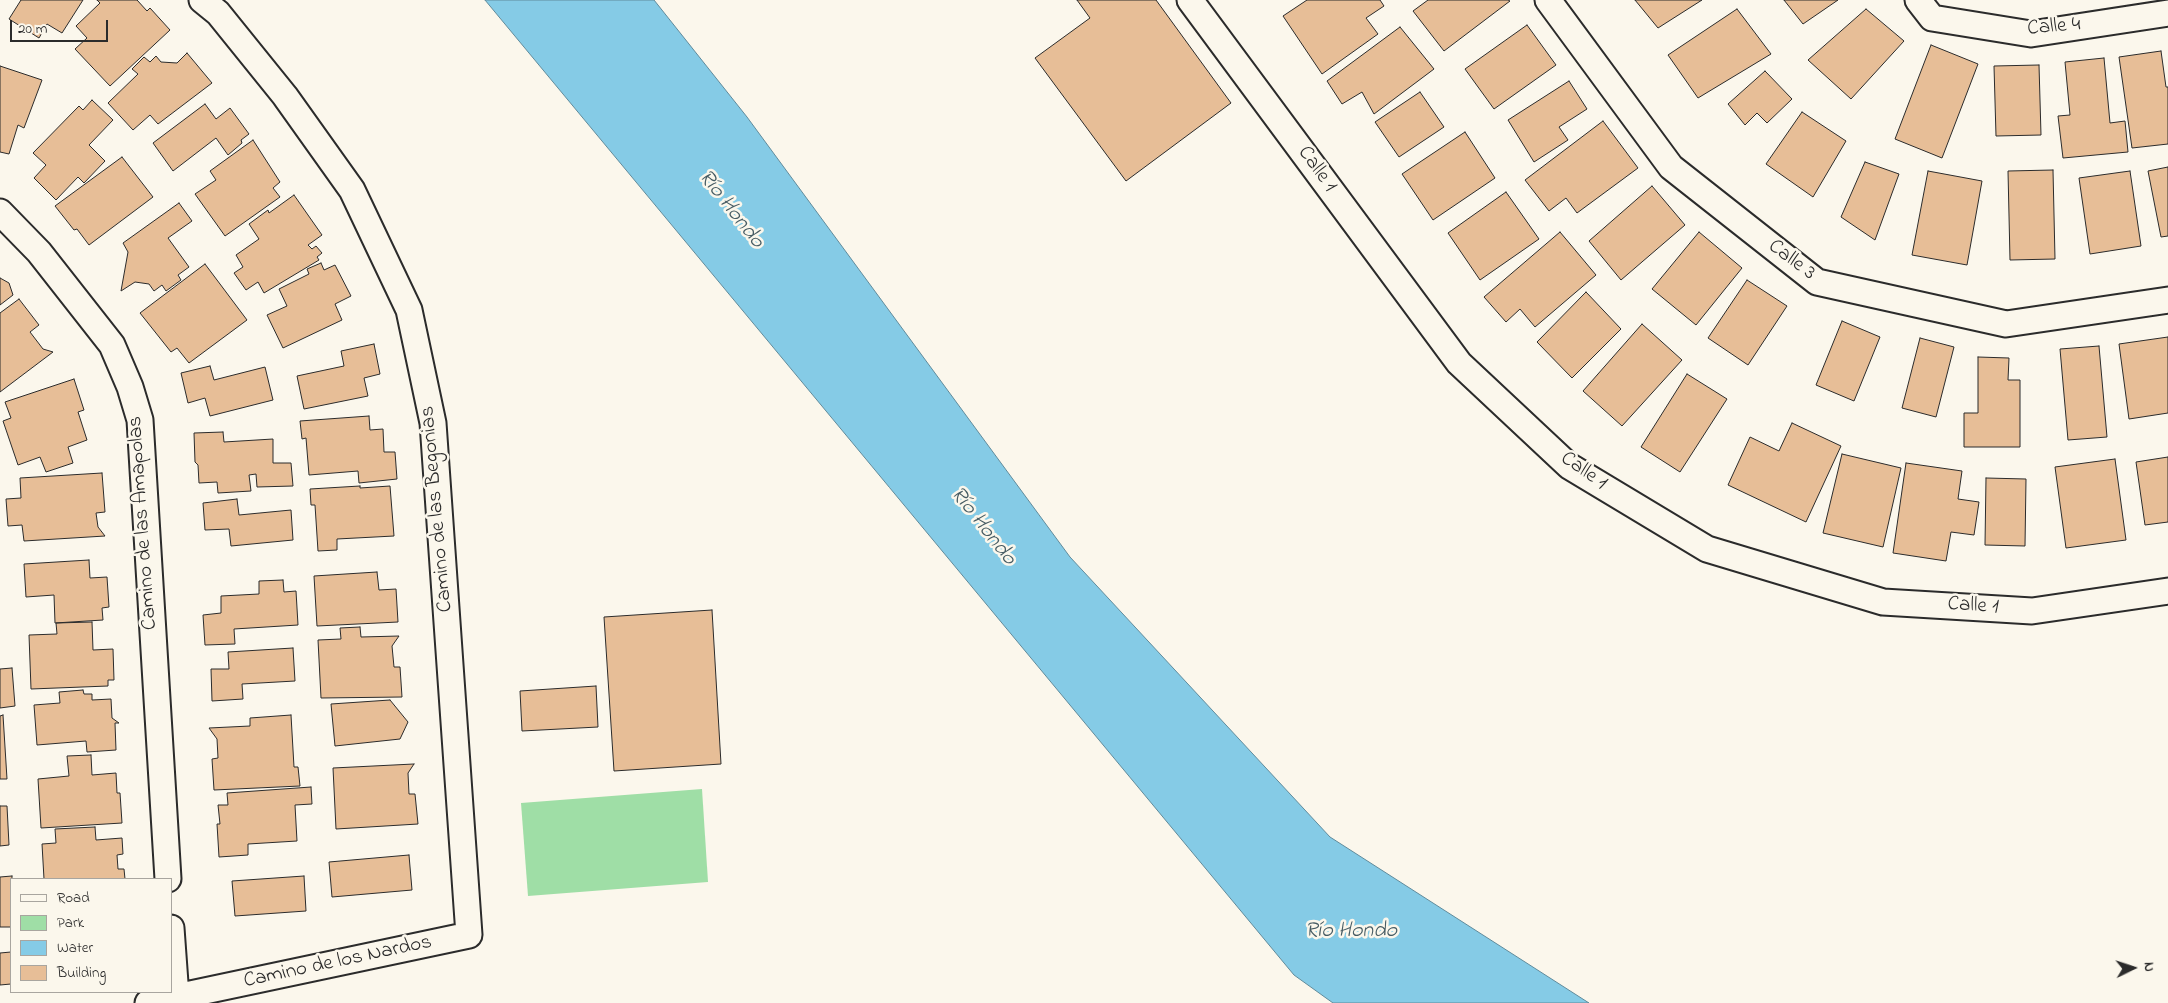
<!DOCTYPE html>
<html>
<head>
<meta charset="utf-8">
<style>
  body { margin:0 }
  #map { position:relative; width:2168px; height:1003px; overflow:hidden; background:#fbf7ec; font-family:"Indie Flower",sans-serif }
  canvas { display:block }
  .legend { position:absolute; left:10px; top:878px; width:162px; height:115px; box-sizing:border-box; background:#fbf7ec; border:1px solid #a8a59f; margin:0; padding:6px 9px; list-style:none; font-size:15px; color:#2b2b2b }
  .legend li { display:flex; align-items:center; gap:10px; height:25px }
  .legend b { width:25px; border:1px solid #a8a59f }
  .north { position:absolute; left:2108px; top:943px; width:50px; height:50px; -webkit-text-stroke:4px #fbf7ec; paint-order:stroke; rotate:86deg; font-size:14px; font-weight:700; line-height:20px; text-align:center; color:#2b2b2b }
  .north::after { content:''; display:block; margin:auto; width:18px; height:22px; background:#2b2b2b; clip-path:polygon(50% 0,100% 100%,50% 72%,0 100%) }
  .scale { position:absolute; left:10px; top:20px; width:98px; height:22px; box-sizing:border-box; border:2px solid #2b2b2b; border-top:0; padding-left:6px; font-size:15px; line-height:18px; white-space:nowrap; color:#2b2b2b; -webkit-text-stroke:4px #fbf7ec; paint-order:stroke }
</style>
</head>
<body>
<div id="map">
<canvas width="2168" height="1003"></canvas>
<ul class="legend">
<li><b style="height:6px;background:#fbf7ec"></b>Road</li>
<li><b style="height:14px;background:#9fdea6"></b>Park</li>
<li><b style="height:14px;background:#85cbe6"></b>Water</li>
<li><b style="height:14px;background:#e7be97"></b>Building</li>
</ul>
<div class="north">N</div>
<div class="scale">20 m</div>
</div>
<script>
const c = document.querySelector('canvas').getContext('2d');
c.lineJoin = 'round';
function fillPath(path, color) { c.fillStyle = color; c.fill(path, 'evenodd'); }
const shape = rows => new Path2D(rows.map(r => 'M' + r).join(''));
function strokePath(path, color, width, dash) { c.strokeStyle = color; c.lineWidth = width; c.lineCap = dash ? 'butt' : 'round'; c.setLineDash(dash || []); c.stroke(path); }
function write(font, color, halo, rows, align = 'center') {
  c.font = font + ' "Indie Flower",sans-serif'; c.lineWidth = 5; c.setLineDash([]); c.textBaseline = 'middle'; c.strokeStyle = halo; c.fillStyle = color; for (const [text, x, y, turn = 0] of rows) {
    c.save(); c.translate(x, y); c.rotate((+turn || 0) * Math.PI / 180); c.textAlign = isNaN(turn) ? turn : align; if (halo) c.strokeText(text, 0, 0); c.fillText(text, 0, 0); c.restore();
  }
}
fillPath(shape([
  [702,789,708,882,528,896,521,803]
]), '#9fdea6');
const water = shape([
  [485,0,654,0,747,117,1070,557,1330,837,1589,1003,1333,1003,1294,975,485,0]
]);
fillPath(water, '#85cbe6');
strokePath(water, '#618b9b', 1);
const building = shape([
  [21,0,83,0,62,33,47,24,39,38,9,19,21,0],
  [97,0,137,0,147,11,150,8,170,30,110,86,75,49,87,38,76,26,100,3,97,0],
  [1077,0,1156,0,1231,103,1126,181,1035,58,1090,18,1077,0],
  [1307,0,1380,0,1384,6,1366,18,1378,34,1322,74,1283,16,1307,0],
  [1428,0,1508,0,1510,1,1444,51,1413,11,1428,0],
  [1635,0,1702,0,1658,28,1635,0],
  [1784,0,1838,0,1803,24,1784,0],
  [1737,9,1771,54,1698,98,1668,55,1737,9],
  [1866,9,1904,41,1851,99,1808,60,1866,9],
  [1527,25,1556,65,1494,109,1465,69,1527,25],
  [1400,27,1434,69,1374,114,1362,92,1342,104,1327,81,1400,27],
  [1931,45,1978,64,1942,158,1895,139,1931,45],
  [2161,51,2166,87,2168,87,2168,144,2132,148,2119,57,2161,51],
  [187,53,212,83,158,124,150,115,133,130,108,103,138,74,132,69,144,57,150,62,156,56,161,62,177,63,187,53],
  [2104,58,2110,123,2125,121,2128,152,2063,158,2058,116,2070,115,2065,62,2104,58],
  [2039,65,2041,135,1996,136,1994,66,2039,65],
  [0,66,42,80,24,128,18,125,9,154,0,152,0,66],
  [1765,71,1792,99,1767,123,1757,113,1745,125,1728,104,1765,71],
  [1569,81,1587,109,1559,127,1568,140,1534,162,1508,120,1569,81],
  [1420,92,1444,127,1399,157,1375,122,1420,92],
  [92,100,113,120,89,145,105,161,84,183,78,177,56,200,34,178,46,165,33,153,79,106,83,110,92,100],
  [205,104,216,119,230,108,249,134,241,140,242,143,228,155,216,138,173,171,153,143,205,104],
  [1802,112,1846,141,1813,197,1766,164,1802,112],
  [1603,121,1638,168,1577,213,1566,198,1549,211,1525,180,1603,121],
  [1465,132,1495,178,1433,220,1402,174,1465,132],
  [253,140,280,182,273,188,280,197,225,236,195,194,216,180,210,171,253,140],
  [122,157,153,197,89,245,77,229,74,230,55,206,122,157],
  [1865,162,1899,174,1875,240,1841,217,1865,162],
  [2168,167,2168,236,2161,237,2148,171,2168,167],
  [2053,170,2055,259,2010,260,2008,171,2053,170],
  [1928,171,1982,181,1967,265,1912,255,1928,171],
  [2130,171,2141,246,2090,254,2079,178,2130,171],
  [1652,186,1685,225,1621,280,1589,241,1652,186],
  [1506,192,1539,239,1480,280,1448,233,1506,192],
  [294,195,322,235,308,245,312,249,316,246,322,253,317,257,319,260,264,293,258,282,246,290,234,273,243,267,236,255,259,239,249,224,268,210,269,213,294,195],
  [179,203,192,221,168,238,189,267,178,275,181,280,166,291,162,285,154,291,149,284,135,282,121,291,128,252,123,243,179,203],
  [1560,232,1596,275,1535,327,1520,309,1506,322,1484,297,1560,232],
  [1699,232,1742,268,1696,325,1652,289,1699,232],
  [321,263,324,270,335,265,351,296,335,304,342,320,283,348,267,315,287,306,279,289,309,274,307,269,321,263],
  [205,264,247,320,189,363,177,348,171,352,140,313,205,264],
  [0,278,9,283,13,295,0,305,0,278],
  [1747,280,1787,306,1748,365,1708,338,1747,280],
  [1586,292,1621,329,1572,378,1537,342,1586,292],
  [19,299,39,325,30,332,43,349,53,352,0,392,0,313,19,299],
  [1842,321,1880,337,1854,401,1816,385,1842,321],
  [1642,324,1682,360,1622,426,1583,391,1642,324],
  [2168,337,2168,413,2129,419,2119,344,2168,337],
  [1920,338,1954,347,1936,417,1902,408,1920,338],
  [374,344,380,374,364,378,368,396,304,409,297,376,344,366,341,351,374,344],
  [2099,346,2107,437,2068,440,2060,349,2099,346],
  [1978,357,2009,358,2008,380,2020,380,2020,447,1964,447,1964,413,1978,413,1978,357],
  [210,366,214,380,265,367,273,400,210,416,205,398,188,403,181,373,210,366],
  [1687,374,1727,399,1680,472,1641,447,1687,374],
  [74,379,84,410,78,412,87,440,68,447,73,463,46,472,40,457,18,465,3,421,11,418,5,402,74,379],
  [369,416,370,430,383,429,384,452,395,452,397,479,359,483,358,471,309,475,306,438,302,439,300,421,369,416],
  [1792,423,1841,446,1806,522,1728,485,1750,437,1779,451,1792,423],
  [223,432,224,442,273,439,273,463,291,463,293,486,257,487,256,474,249,475,251,491,218,493,217,482,199,483,198,465,195,462,194,433,223,432],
  [1842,454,1901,468,1883,547,1823,533,1842,454],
  [2168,457,2168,522,2145,525,2136,462,2168,457],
  [2115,459,2126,540,2066,548,2055,467,2115,459],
  [1906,463,1962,471,1958,499,1979,502,1974,535,1951,532,1946,561,1893,553,1906,463],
  [102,473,105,512,96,513,98,527,105,536,24,541,22,525,8,526,6,499,21,498,20,478,102,473],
  [1986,478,2026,479,2025,546,1985,545,1986,478],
  [360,486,360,488,390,486,394,536,337,539,337,550,318,551,315,505,311,505,310,489,360,486],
  [237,499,239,515,291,510,293,540,231,546,229,529,205,530,203,503,237,499],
  [89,560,90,578,107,577,109,607,102,608,103,620,55,623,54,595,26,597,24,564,89,560],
  [377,572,379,590,396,589,398,622,317,626,314,576,377,572],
  [283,580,284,592,296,591,298,625,234,629,235,644,205,645,203,615,221,613,221,596,259,594,259,581,283,580],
  [712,610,721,764,614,771,604,617,712,610],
  [92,622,93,650,113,649,114,680,108,680,108,686,31,689,29,635,57,634,56,623,92,622],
  [360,627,361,637,399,636,392,646,394,667,400,667,402,697,321,698,318,640,341,639,340,628,360,627],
  [293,648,295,681,242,684,243,699,212,701,211,669,229,669,228,652,293,648],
  [12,668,15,706,0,708,0,669,12,668],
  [596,686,598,727,522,731,520,691,596,686],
  [83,690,84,694,92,694,92,700,111,699,112,718,119,723,115,723,116,750,87,752,86,741,37,745,34,705,60,703,59,692,83,690],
  [390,700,408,722,400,739,335,746,331,704,390,700],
  [3,715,7,779,0,779,0,716,3,715],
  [291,715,294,767,298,767,300,786,214,790,212,759,218,758,217,739,209,728,250,726,250,718,291,715],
  [91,755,92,775,116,773,117,793,120,793,122,823,41,828,38,779,69,776,67,756,91,755],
  [414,764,408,773,409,794,415,794,418,824,336,829,333,768,414,764],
  [311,787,312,804,295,805,297,841,248,844,248,855,219,857,217,824,220,824,218,805,228,805,227,793,311,787],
  [0,806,7,806,9,845,0,846,0,806],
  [95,827,96,840,122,838,123,854,117,855,118,869,124,869,125,879,44,879,42,844,56,843,55,829,95,827],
  [409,855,412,890,332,897,329,862,409,855],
  [12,876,11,927,0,927,0,877,12,876],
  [304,876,306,911,235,916,232,881,304,876],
  [11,952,11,984,0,985,0,953,11,952]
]);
fillPath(building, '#e7be97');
strokePath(building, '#2b2b2b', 1);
const street = shape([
  [1190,0,1459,363,1569,466,1707,549,1883,602,2032,611,2168,591],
  [1548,0,1671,167,1817,282,2006,324,2168,300],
  [1918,0,1932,18,2031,34,2168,13],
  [0,212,39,252,112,345,130,387,140,420,168,879],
  [171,928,176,997],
  [148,1003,469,935,433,423,409,310,352,190,285,96,218,13,202,0]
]);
strokePath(street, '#2b2b2b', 29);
strokePath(street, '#fbf7ec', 25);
write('21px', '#2b2b2b', '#fbf7ec', [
  ["Calle 4",2054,28,-5],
  ["Calle 1",1316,170,54],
  ["Calle 3",1791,261,37],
  ["Calle 1",1583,472,35],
  ["Camino de las Begonias",438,509,-95],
  ["Camino de las Amapolas",144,523,-94],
  ["Calle 1",1973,607,4],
  ["Camino de los Nardos",338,963,-12]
]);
write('italic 22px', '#465b63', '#fbf7ec', [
  ["Río Hondo",730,210,52],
  ["Río Hondo",982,527,52],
  ["Río Hondo",1351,932]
]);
</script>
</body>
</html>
